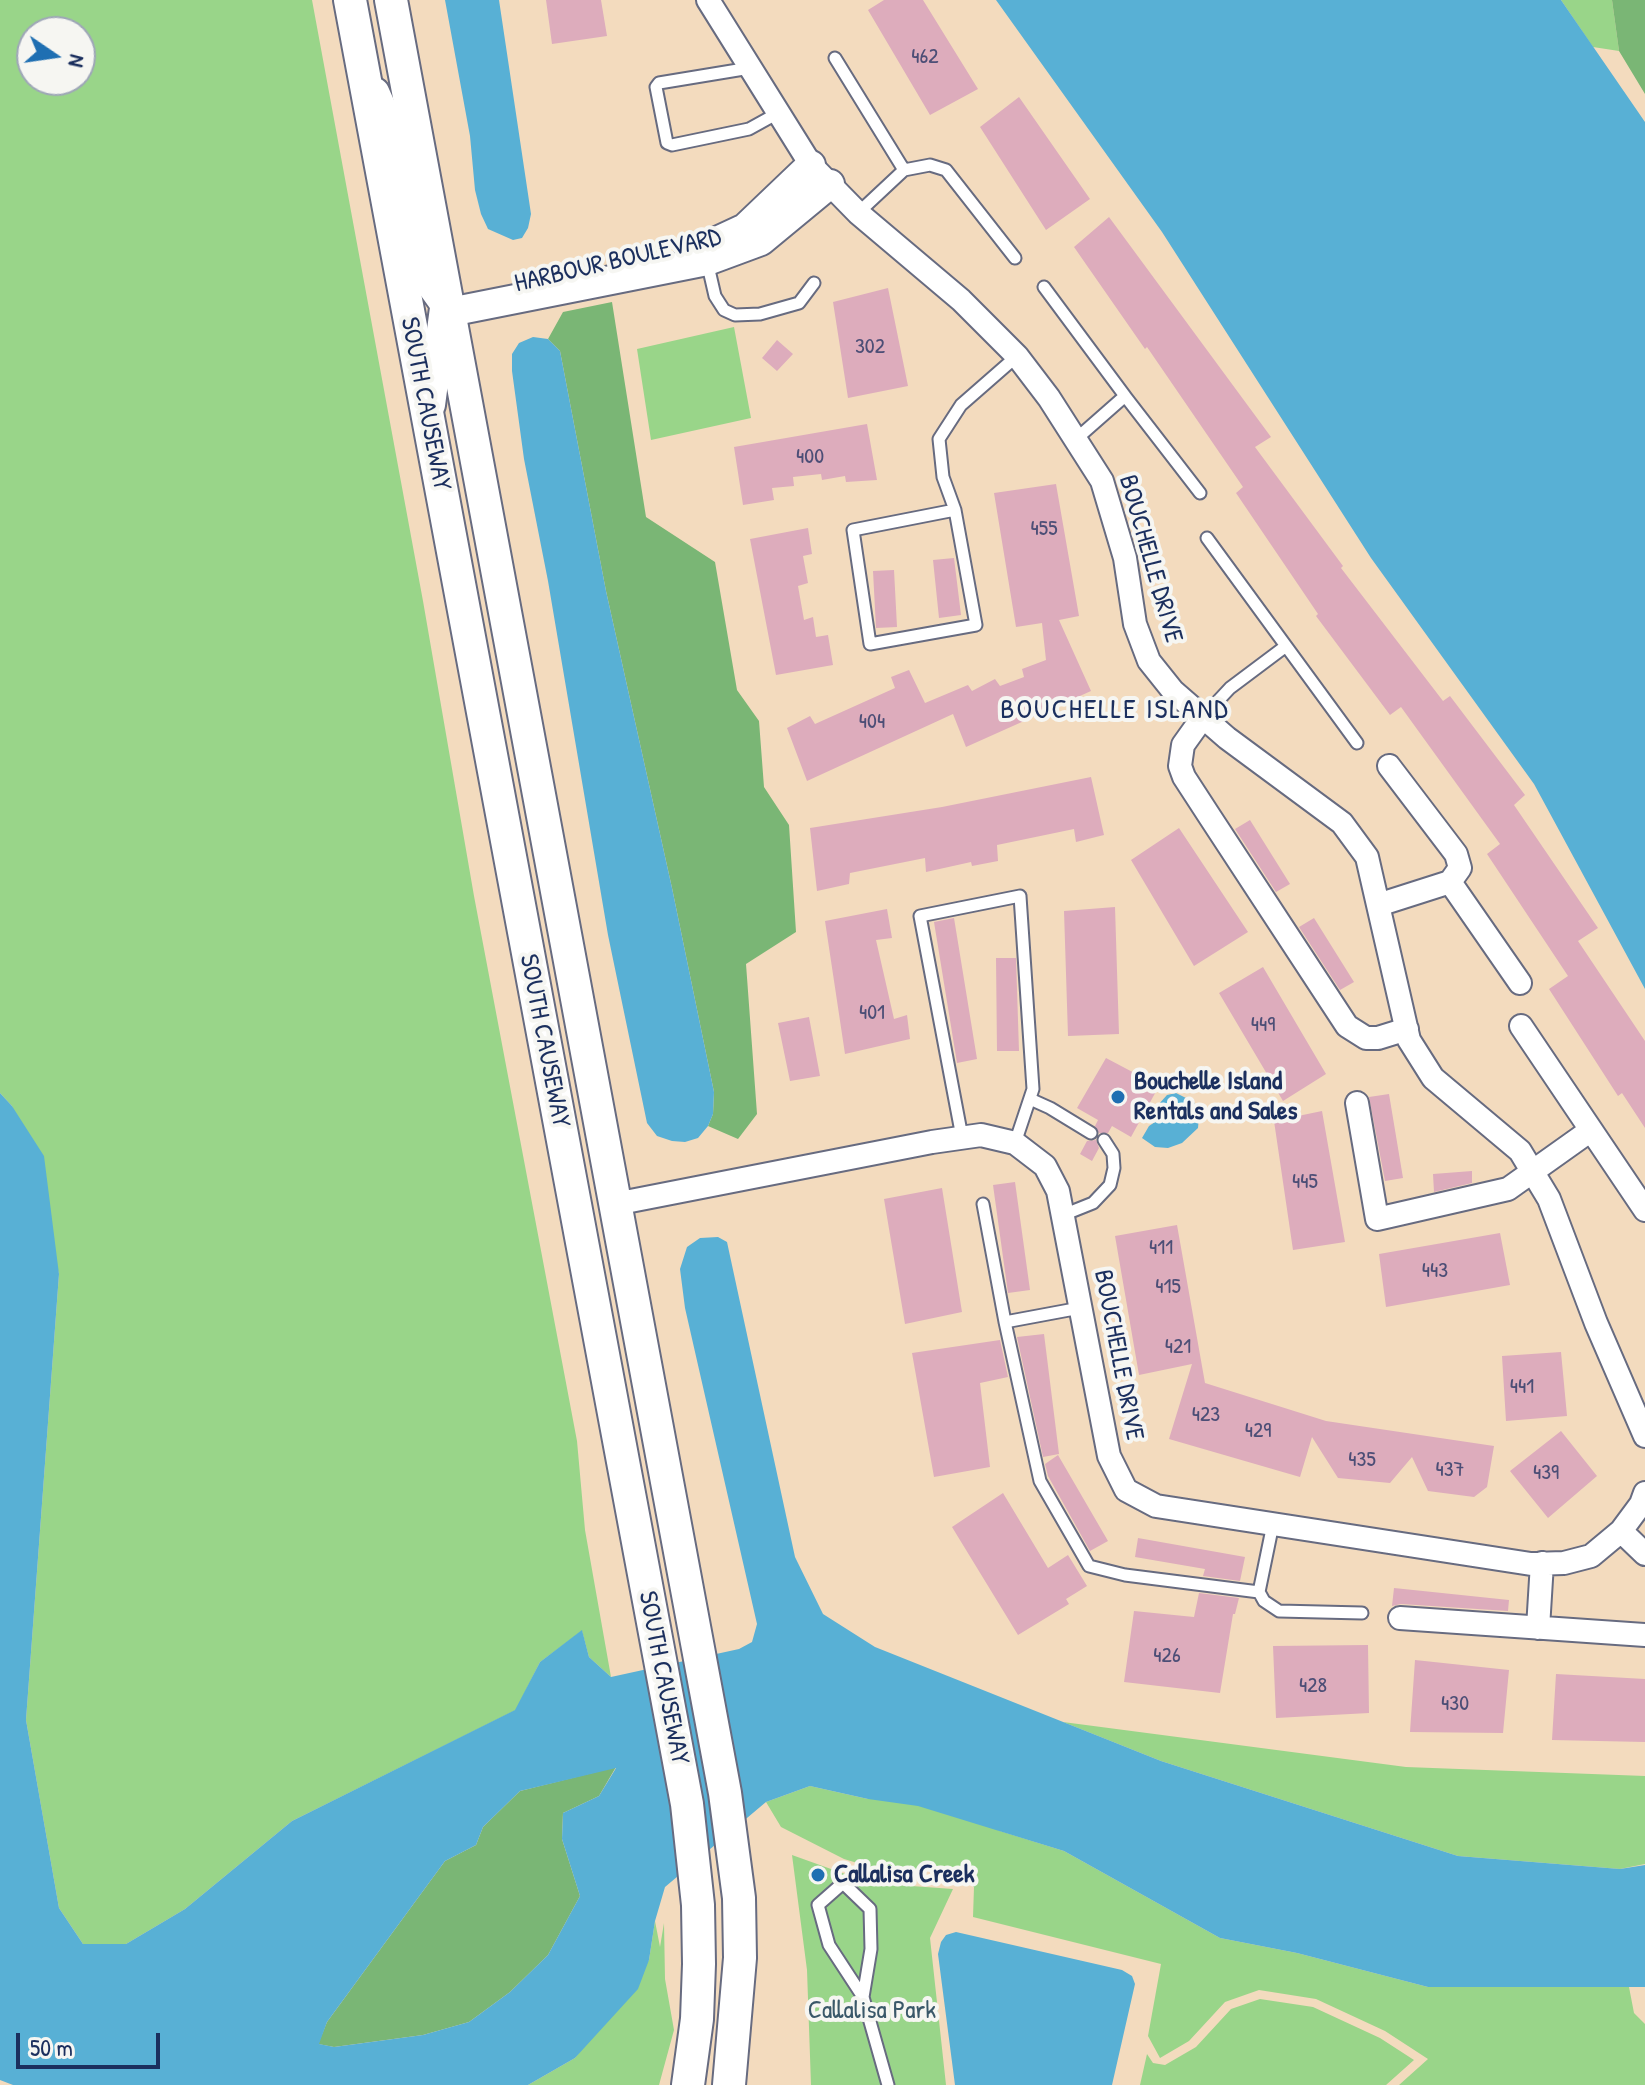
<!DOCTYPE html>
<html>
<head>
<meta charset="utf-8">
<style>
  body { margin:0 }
  #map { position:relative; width:1645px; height:2085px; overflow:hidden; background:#f3dbbe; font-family:"Patrick Hand",sans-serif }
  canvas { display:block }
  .north { position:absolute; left:16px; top:16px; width:80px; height:80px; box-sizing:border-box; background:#f6f6f2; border:2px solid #9ea6b7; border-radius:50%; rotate:103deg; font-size:22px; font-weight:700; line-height:32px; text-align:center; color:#1b2f5e }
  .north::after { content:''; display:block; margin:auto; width:28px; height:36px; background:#1f6fb2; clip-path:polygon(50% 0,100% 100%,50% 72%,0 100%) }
  .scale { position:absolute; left:16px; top:2033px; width:144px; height:36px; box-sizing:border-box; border:4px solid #1b2f5e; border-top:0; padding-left:10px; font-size:24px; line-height:28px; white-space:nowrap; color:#1b2f5e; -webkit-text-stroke:6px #f6f6f2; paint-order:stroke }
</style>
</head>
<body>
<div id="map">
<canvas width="1645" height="2085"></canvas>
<div class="north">N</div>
<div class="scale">50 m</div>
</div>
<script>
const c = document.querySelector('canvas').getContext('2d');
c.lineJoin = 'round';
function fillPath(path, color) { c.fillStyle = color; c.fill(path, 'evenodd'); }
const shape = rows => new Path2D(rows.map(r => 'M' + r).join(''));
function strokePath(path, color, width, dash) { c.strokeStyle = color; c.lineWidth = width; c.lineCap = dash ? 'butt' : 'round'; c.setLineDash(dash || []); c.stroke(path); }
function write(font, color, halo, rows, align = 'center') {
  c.font = font + ' "Patrick Hand",sans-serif'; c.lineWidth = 8; c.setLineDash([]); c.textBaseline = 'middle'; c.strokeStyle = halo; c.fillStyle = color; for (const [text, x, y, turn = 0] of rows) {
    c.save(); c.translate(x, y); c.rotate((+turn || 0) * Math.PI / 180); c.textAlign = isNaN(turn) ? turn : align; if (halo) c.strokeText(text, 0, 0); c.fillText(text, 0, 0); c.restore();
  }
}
fillPath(shape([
  [0,0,312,0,423,601,474,896,577,1441,585,1530,611,1677,589,1657,582,1631,540,1662,516,1710,292,1821,185,1909,126,1944,83,1944,59,1908,26,1720,59,1274,12,1106,0,1093],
  [32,32,80,32,80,80,32,80],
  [1561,0,1612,0,1619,51,1593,47],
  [734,327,751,418,651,440,637,349],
  [1063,1722,1406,1767,1645,1776,1645,1864,1620,1869,1458,1856,1161,1761],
  [902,1777,1000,1831,1064,1851,1220,1938,1297,1953,1428,1987,1629,1987,1634,2013,1645,2024,1645,2085,1399,2085,1428,2059,1385,2031,1316,1999,1259,1990,1225,2002,1189,2041,1160,2058,1148,2036,1161,1964,973,1917,974,1887,952,1871,874,1868,844,1859,781,1827,766,1802,810,1786,868,1799],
  [792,1855,870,1883,953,1889,930,1938,946,2085,811,2085,807,1970],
  [655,1921,660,1947,664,1923,665,1979,674,2030,659,2085,528,2085,575,2058,649,1960],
  [1260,1999,1313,2007,1380,2038,1414,2060,1386,2085,1140,2085,1147,2054,1153,2063,1165,2065,1196,2047,1231,2009]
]), '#99d589');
fillPath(shape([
  [1612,0,1645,0,1645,94,1619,51],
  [612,302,646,517,715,562,737,690,759,721,764,787,789,825,796,932,746,964,757,1114,738,1139,708,1126,713,1114,714,1092,672,888,606,591,560,351,548,339,563,312],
  [616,1767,599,1796,563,1813,562,1839,580,1896,548,1955,510,1992,469,2022,423,2035,334,2047,318,2044,327,2022,445,1861,476,1845,483,1827,520,1791]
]), '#7ab675');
fillPath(shape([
  [445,0,499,0,531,214,528,228,522,238,513,240,488,229,481,214,475,190,470,136],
  [996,0,1561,0,1645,122,1645,989,1534,784,1371,558,1162,232],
  [533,337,548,339,560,351,606,591,672,888,714,1092,713,1114,708,1126,698,1138,685,1142,672,1141,657,1136,647,1123,608,935,548,581,524,459,512,371,512,354,519,343],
  [0,1093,12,1106,44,1156,59,1274,26,1720,59,1908,83,1944,126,1944,185,1909,292,1821,515,1710,540,1662,582,1630,589,1657,611,1677,739,1649,752,1642,757,1624,685,1308,680,1269,687,1247,700,1238,718,1237,727,1242,795,1557,823,1614,875,1647,1161,1761,1458,1856,1620,1869,1645,1865,1645,1987,1428,1987,1297,1953,1220,1938,1064,1851,918,1806,868,1799,810,1786,766,1802,665,1887,655,1921,649,1960,638,1989,575,2058,528,2085,13,2085,0,2080],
  [616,1768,599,1796,563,1813,562,1839,580,1896,548,1955,510,1992,469,2022,423,2035,334,2047,319,2044,327,2022,445,1861,476,1845,483,1827,520,1791],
  [1176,1093,1194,1102,1199,1116,1198,1128,1182,1143,1168,1148,1155,1147,1142,1138,1149,1126,1158,1120,1158,1105,1167,1095],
  [956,1932,1122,1970,1132,1976,1135,1984,1112,2085,955,2085,938,1954,941,1942,946,1935]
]), '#58b0d5');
fillPath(shape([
  [546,0,601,0,607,36,552,44],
  [884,0,923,0,978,89,930,115,868,10],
  [1019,97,1090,199,1046,230,980,127],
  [1109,217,1271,437,1255,447,1343,566,1341,568,1443,701,1450,696,1525,795,1514,805,1598,928,1578,941,1645,1041,1645,1128,1622,1093,1618,1096,1549,989,1568,976,1487,854,1500,844,1401,707,1390,715,1316,616,1318,614,1236,493,1243,487,1147,347,1145,349,1074,247],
  [888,288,908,386,848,398,833,302],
  [777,340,793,354,777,371,762,358],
  [867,424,877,480,846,482,845,476,822,480,821,474,793,477,794,486,772,488,774,500,743,505,734,447],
  [1056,484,1079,616,1059,620,1091,691,966,747,953,714,807,781,787,728,810,716,815,724,895,688,891,677,909,670,925,703,968,685,972,691,995,679,1000,686,1024,677,1022,669,1046,660,1042,623,1016,627,994,493],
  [808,528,812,554,803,556,808,583,798,586,804,620,813,617,816,637,828,635,833,665,776,675,750,539],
  [954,558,961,615,939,618,933,560],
  [894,570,897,627,876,628,873,571],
  [1091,777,1104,835,1076,842,1074,829,997,845,998,861,972,866,971,862,926,872,925,858,850,873,849,884,817,891,810,828,942,807],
  [1250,820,1290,884,1276,892,1235,829],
  [1179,828,1248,932,1194,966,1131,860],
  [1115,907,1119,1034,1068,1036,1064,911],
  [887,909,892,938,876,940,894,1019,907,1015,910,1039,845,1054,825,921],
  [954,918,977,1059,957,1063,934,922],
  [1314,918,1354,982,1340,990,1299,927],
  [996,958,1016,958,1019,1051,997,1051],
  [1263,967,1326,1074,1283,1101,1219,993],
  [809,1017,820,1076,790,1081,778,1023],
  [1106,1058,1159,1086,1131,1137,1112,1126,1108,1133,1099,1133,1095,1126,1098,1120,1077,1108],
  [1389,1094,1403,1178,1385,1181,1369,1097],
  [1322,1111,1345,1242,1293,1250,1274,1121],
  [1096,1140,1099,1148,1092,1161,1080,1154,1087,1141],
  [1472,1171,1472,1183,1434,1192,1433,1174],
  [1015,1182,1030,1290,1008,1293,993,1185],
  [942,1188,962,1312,905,1324,884,1199],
  [1177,1225,1205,1383,1326,1421,1494,1446,1487,1487,1474,1497,1428,1491,1412,1457,1390,1483,1338,1478,1312,1437,1300,1477,1169,1439,1192,1364,1139,1375,1115,1236],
  [1500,1233,1510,1285,1386,1307,1379,1254],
  [1044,1334,1059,1454,1043,1457,1017,1337],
  [1000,1340,1008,1377,980,1383,990,1467,934,1477,912,1353],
  [1561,1352,1567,1416,1506,1421,1502,1356],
  [1561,1431,1597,1476,1548,1518,1510,1471],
  [1058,1455,1108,1541,1090,1551,1048,1476,1045,1464],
  [1003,1493,1048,1568,1068,1555,1087,1586,1066,1599,1069,1604,1018,1635,952,1527],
  [1138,1538,1245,1557,1240,1581,1203,1576,1205,1569,1135,1557],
  [1394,1588,1509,1600,1508,1611,1401,1604,1392,1606],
  [1199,1593,1239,1598,1235,1614,1233,1614,1220,1693,1124,1682,1134,1611,1194,1617],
  [1368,1645,1369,1713,1276,1718,1273,1646],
  [1415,1660,1509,1670,1503,1733,1410,1732],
  [1556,1674,1645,1679,1645,1742,1552,1740]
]), '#ddacbc');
const service = shape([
  [835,58,904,170,858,213],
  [750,68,659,83,656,87,667,143,672,145,749,129,778,113],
  [904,170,930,165,946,170,1015,258],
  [703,244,715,296,724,310,735,315,760,314,799,303,814,283],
  [1044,287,1125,396],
  [1075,440,1125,396,1200,493],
  [955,510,853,530,870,644,976,625,955,510,943,477,939,439,961,405,1017,356],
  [1207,538,1286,646],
  [1203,717,1230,688,1286,646,1357,743],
  [1030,1099,1050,1108,1091,1133],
  [962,1137,920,916,1020,896,1033,1089,1015,1143],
  [983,1204,1005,1322],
  [1063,1215,1093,1203,1110,1185,1114,1168,1113,1154,1104,1140],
  [1080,1308,1005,1322,1040,1481,1089,1566,1125,1575,1259,1592,1273,1524],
  [1259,1592,1264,1601,1279,1611,1362,1613],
  [863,1997,871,1949,870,1909,843,1883,818,1905,829,1945,863,1997,888,2085]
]);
const minor = shape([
  [708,0,811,165,858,213,961,300,1017,356,1049,398,1102,481,1125,558,1135,624,1149,661,1173,691,1227,738,1342,823,1367,857,1409,1040,1433,1078,1520,1151,1549,1199,1596,1323,1645,1436],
  [1203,717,1183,745,1180,766,1184,777,1210,817,1347,1026,1366,1038,1378,1038,1407,1029],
  [1450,882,1520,983],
  [1378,905,1450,882,1460,868,1456,854,1389,766],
  [1521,1026,1645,1210],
  [1357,1103,1377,1219,1508,1189,1591,1130],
  [615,1204,932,1142,981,1135,1015,1143,1045,1166,1058,1191,1109,1456,1126,1490,1156,1506,1531,1564,1564,1563,1591,1556,1621,1531,1641,1504,1645,1493],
  [1621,1531,1645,1554],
  [1400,1618,1645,1635],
  [1538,1628,1542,1563]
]);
const tertiary = shape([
  [375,92,391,128,417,266,450,312,707,261,761,241,830,184],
  [717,241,745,228,811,165],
  [431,405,444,308]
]);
const secondary = shape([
  [350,0,687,1804,698,1905,699,1964,697,2019,688,2085],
  [391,0,725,1793,739,1898,740,1958,729,2085]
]);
strokePath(service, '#676b80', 15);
strokePath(minor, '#676b80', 26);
strokePath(tertiary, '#676b80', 32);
strokePath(secondary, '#676b80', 36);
strokePath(service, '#fff', 11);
strokePath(minor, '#fff', 22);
strokePath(tertiary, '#fff', 28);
strokePath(secondary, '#fff', 32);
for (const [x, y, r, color] of [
  [1118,1097,8,"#1f6fb2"],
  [818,1875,8,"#1f6fb2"]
]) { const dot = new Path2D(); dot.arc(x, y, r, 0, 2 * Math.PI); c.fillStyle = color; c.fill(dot); strokePath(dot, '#f6f6f2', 3); }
write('22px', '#4c4e76', null, [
  ["462",925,57],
  ["302",870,347],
  ["400",810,457],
  ["455",1044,529],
  ["404",872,722],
  ["401",872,1013],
  ["449",1263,1025],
  ["445",1305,1182],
  ["411",1161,1248],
  ["443",1435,1271],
  ["415",1168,1287],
  ["421",1178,1347],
  ["441",1522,1387],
  ["423",1206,1415],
  ["429",1258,1431],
  ["435",1362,1460],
  ["437",1450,1470],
  ["439",1546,1473],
  ["426",1167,1656],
  ["428",1313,1686],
  ["430",1455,1704]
]);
write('26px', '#1b2f5e', '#f6f6f2', [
  ["HARBOUR BOULEVARD",618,261,-13],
  ["SOUTH CAUSEWAY",425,404,79],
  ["BOUCHELLE DRIVE",1150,559,74],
  ["SOUTH CAUSEWAY",544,1041,79],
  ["BOUCHELLE DRIVE",1118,1355,79],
  ["SOUTH CAUSEWAY",663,1678,79]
]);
write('bold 26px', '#1b2f5e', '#f6f6f2', [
  ["Bouchelle Island",1134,1082],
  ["Rentals and Sales",1134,1112],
  ["Callalisa Creek",834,1875]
], 'left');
write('26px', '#3a5869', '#f6f6f2', [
  ["Callalisa Park",872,2011]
]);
c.letterSpacing = '2px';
write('28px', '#1b2f5e', '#f6f6f2', [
  ["BOUCHELLE ISLAND",1115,711]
]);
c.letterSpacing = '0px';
</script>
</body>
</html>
